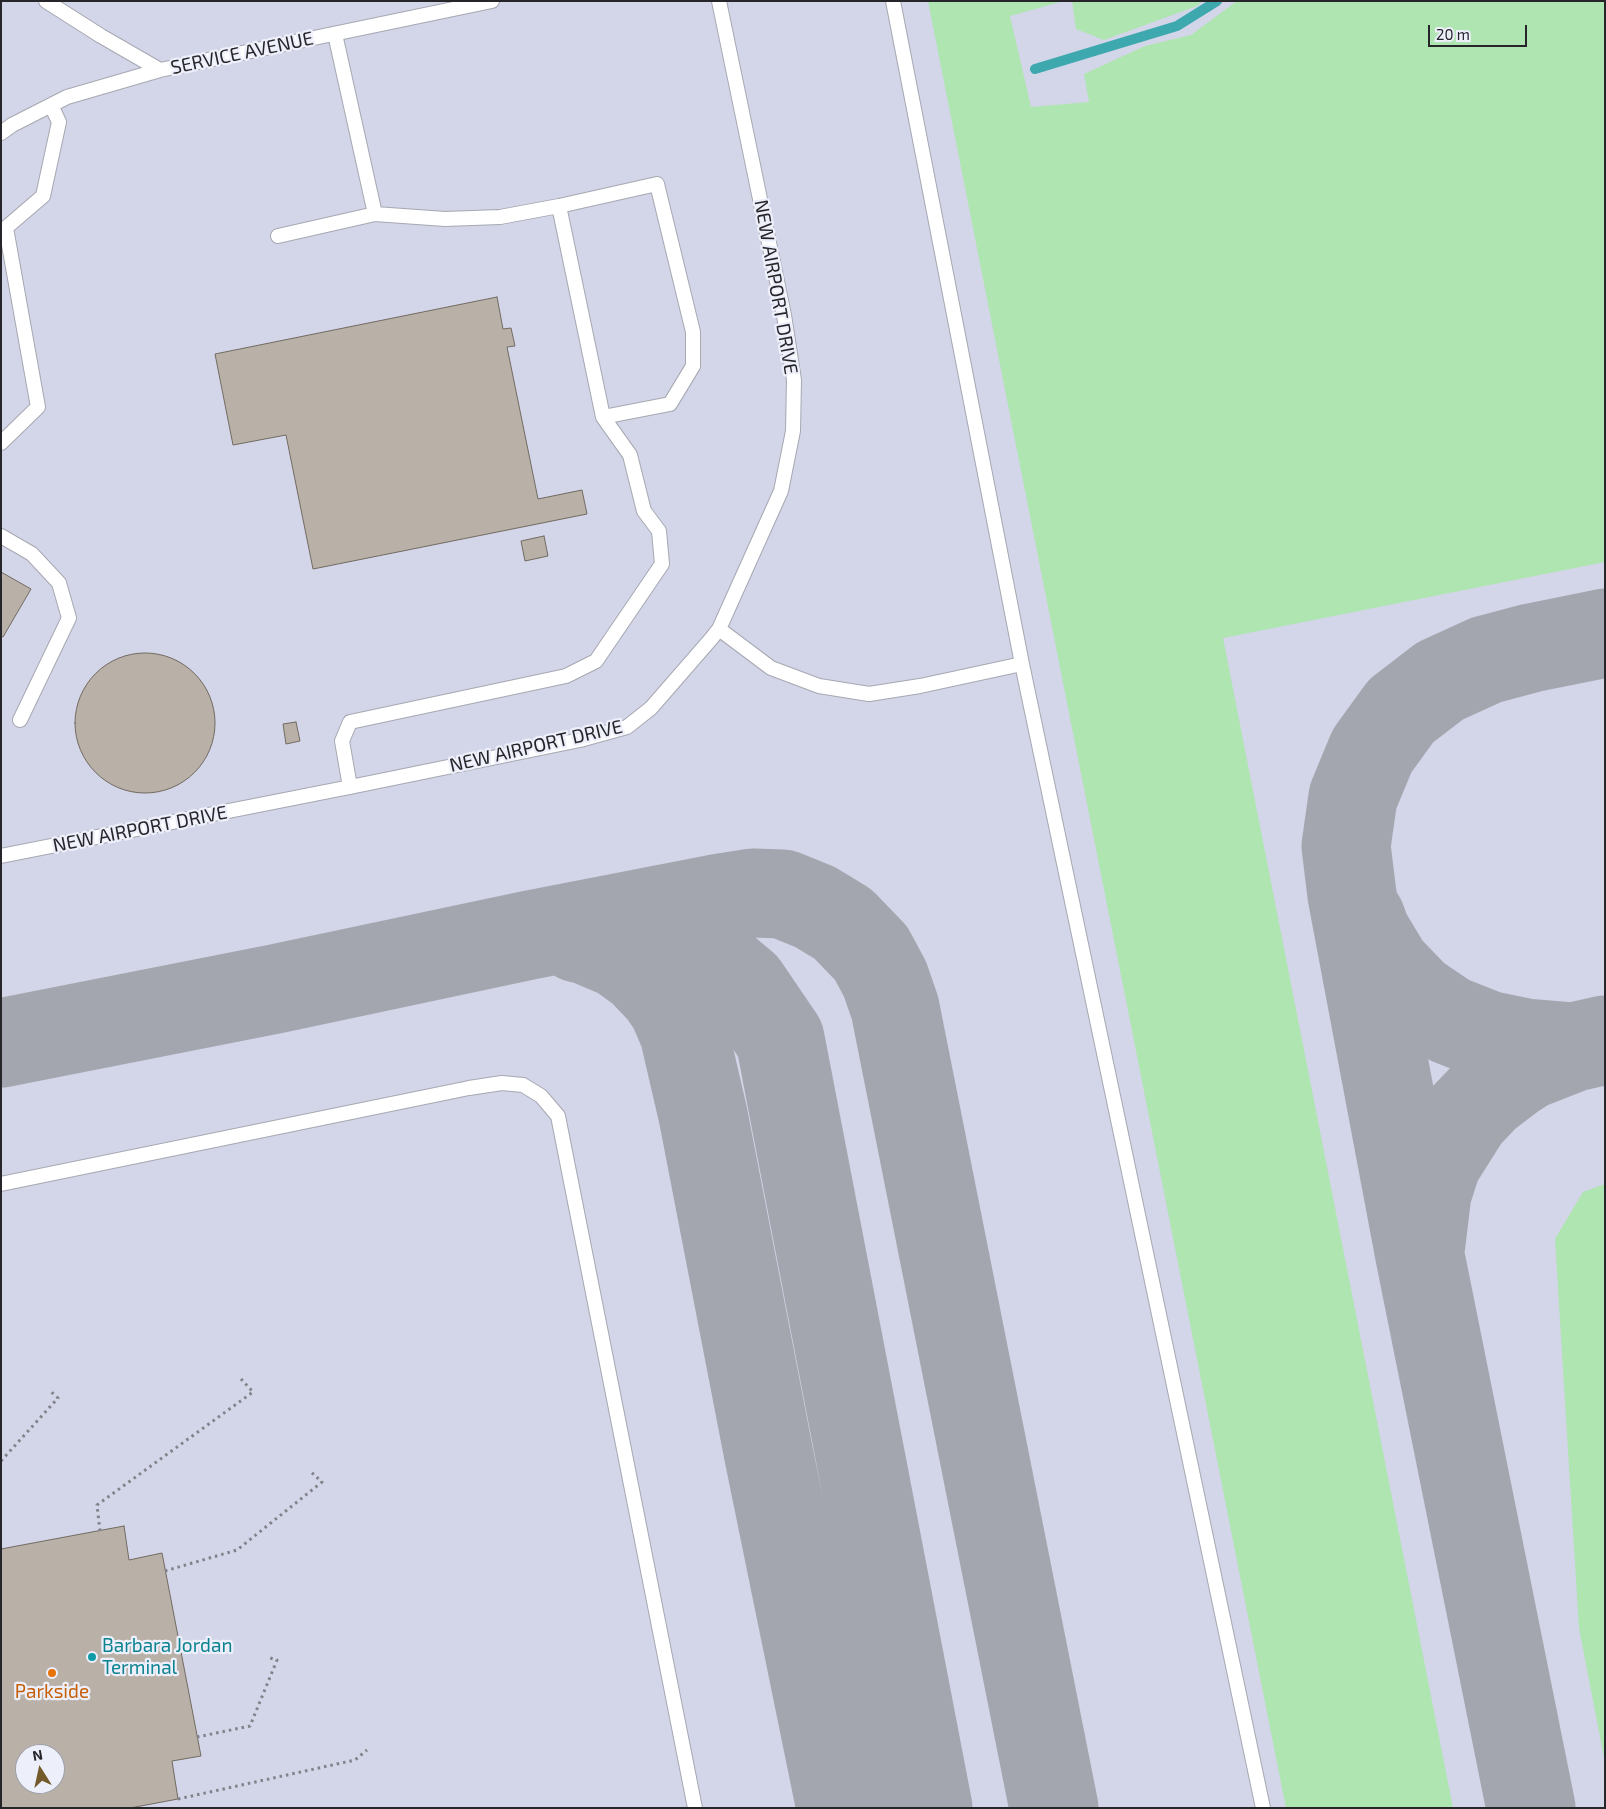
<!DOCTYPE html>
<html>
<head>
<meta charset="utf-8">
<style>
  body { margin:0 }
  #map { position:relative; width:1606px; height:1809px; overflow:hidden; background:#e0e2ed; font-family:"Exo 2",sans-serif }
  canvas { display:block }
  .frame { position:absolute; inset:0; border:2px solid #26262a; pointer-events:none }
  .north { position:absolute; left:15px; top:1744px; width:50px; height:50px; box-sizing:border-box; background:#edeffb; border:1px solid #9d9fa7; border-radius:50%; rotate:350deg; font-size:14px; font-weight:700; line-height:20px; text-align:center; color:#26262a }
  .north::after { content:''; display:block; margin:auto; width:18px; height:22px; background:#725a2a; clip-path:polygon(50% 0,100% 100%,50% 72%,0 100%) }
  .scale { position:absolute; left:1428px; top:25px; width:99px; height:22px; box-sizing:border-box; border:2px solid #26262a; border-top:0; padding-left:6px; font-size:15px; line-height:18px; white-space:nowrap; color:#26262a; -webkit-text-stroke:4px #edeffb; paint-order:stroke }
</style>
</head>
<body>
<div id="map">
<canvas width="1606" height="1809"></canvas>
<div class="frame"></div>
<div class="north">N</div>
<div class="scale">20 m</div>
</div>
<script>
const c = document.querySelector('canvas').getContext('2d');
c.lineJoin = 'round';
function fillPath(path, color) { c.fillStyle = color; c.fill(path, 'evenodd'); }
const shape = rows => new Path2D(rows.map(r => 'M' + r).join(''));
function strokePath(path, color, width, dash) { c.strokeStyle = color; c.lineWidth = width; c.lineCap = dash ? 'butt' : 'round'; c.setLineDash(dash || []); c.stroke(path); }
function write(font, color, halo, rows, align = 'center') {
  c.font = font + ' "Exo 2",sans-serif'; c.lineWidth = 4.5; c.setLineDash([]); c.textBaseline = 'middle'; c.strokeStyle = halo; c.fillStyle = color; for (const [text, x, y, turn = 0] of rows) {
    c.save(); c.translate(x, y); c.rotate((+turn || 0) * Math.PI / 180); c.textAlign = isNaN(turn) ? turn : align; if (halo) c.strokeText(text, 0, 0); c.fillText(text, 0, 0); c.restore();
  }
}
fillPath(shape([
  [1,1,1605,1,1605,1808,1,1808],
  [25,1754,55,1754,55,1784,25,1784]
]), '#d3d5e8');
fillPath(shape([
  [928,1,1064,1,1010,16,1031,107,1089,102,1084,74,1145,46,1191,35,1237,1,1605,1,1605,562,1223,638,1453,1808,1286,1808],
  [1072,1,1203,1,1197,6,1104,40,1076,29],
  [1605,1184,1605,1763,1579,1628,1555,1239,1583,1192]
]), '#aee5b0');
strokePath(shape([
  [1035,69,1177,26,1217,1]
]), '#3da8ae', 10);
strokePath(shape([
  [620,918,689,947,713,960,744,986,780,1039,928,1808],
  [1361,919,1366,933,1387,968,1415,997,1449,1020,1487,1035,1526,1043,1574,1047,1605,1040],
  [578,938,587,940,620,954,642,970,662,991,673,1007,684,1033,703,1115,769,1456,841,1808],
  [1,1043,275,989,530,935,721,898,753,893,783,894,815,907,843,924,871,953,885,979,895,1008,1054,1808],
  [1421,1243,1427,1193,1437,1162,1466,1116,1486,1095,1511,1076,1528,1065,1574,1047,1592,1043],
  [1531,1808,1420,1256,1352,895,1346,846,1353,797,1372,751,1401,711,1440,681,1486,660,1531,648,1605,633]
]), '#a4a6af', 89);
const building = shape([
  [497,297,503,329,511,328,515,346,507,347,538,499,582,490,587,514,313,569,286,435,233,445,215,354,497,297],
  [544,536,548,556,525,561,521,541,544,536],
  [1,572,31,589,3,637,1,636,1,572],
  '75 723a70 70 0 1 1 140 0a70 70 0 1 1-140 0Z',
  [296,722,300,741,286,744,283,724,296,722],
  [124,1526,129,1560,162,1553,201,1756,172,1761,178,1799,130,1808,1,1808,1,1549,124,1526],
  [25,1754,55,1754,55,1784,25,1784,25,1754]
]);
fillPath(building, '#b9b1a8');
strokePath(building, '#726b62', 1);
const lane = shape([
  [46,1,101,36,160,70],
  [893,1,1022,664,1263,1808],
  [335,34,375,214],
  [1,133,12,125,67,97,160,70,492,1],
  [559,206,603,417],
  [1,232,43,196,59,122,51,105],
  [278,236,375,214,445,219,500,217,559,206,657,184,693,332,693,366,670,404,603,417,630,455,644,511,659,531,662,564,596,661,566,676,350,722,342,741,350,787],
  [1,443,38,407,6,228],
  [1,536,32,554,59,583,69,618,20,720],
  [719,629,771,668,819,686,869,694,920,686,1022,664],
  [1,856,350,787,580,740,627,727,651,708,711,639,719,629,781,491,793,431,794,380,784,315,719,1],
  [1,1184,469,1088,502,1083,523,1085,541,1096,558,1116,695,1808]
]);
strokePath(lane, '#a6a8b2', 16);
strokePath(shape([
  [1,1461,58,1398,49,1390],
  [100,1531,97,1505,253,1392,241,1379],
  [165,1571,237,1550,322,1482,311,1472],
  [197,1737,250,1726,277,1660,267,1657],
  [178,1799,355,1760,367,1750]
]), '#81828a', 3, [2.5, 4]);
strokePath(lane, '#fff', 14);
for (const [x, y, r, color] of [
  [92,1657,5,"#0f9aa8"],
  [52,1673,5,"#e8710a"]
]) { const dot = new Path2D(); dot.arc(x, y, r, 0, 2 * Math.PI); c.fillStyle = color; c.fill(dot); strokePath(dot, '#edeffb', 2); }
write('19px', '#26262a', '#edeffb', [
  ["SERVICE AVENUE",242,53,-12],
  ["NEW AIRPORT DRIVE",776,287,80],
  ["NEW AIRPORT DRIVE",536,746,-13],
  ["NEW AIRPORT DRIVE",140,829,-11]
]);
write('19px', '#0d838f', '#edeffb', [
  ["Barbara Jordan",102,1646],
  ["Terminal",102,1668]
], 'left');
write('19px', '#c56008', '#edeffb', [
  ["Parkside",52,1692]
]);
</script>
</body>
</html>
